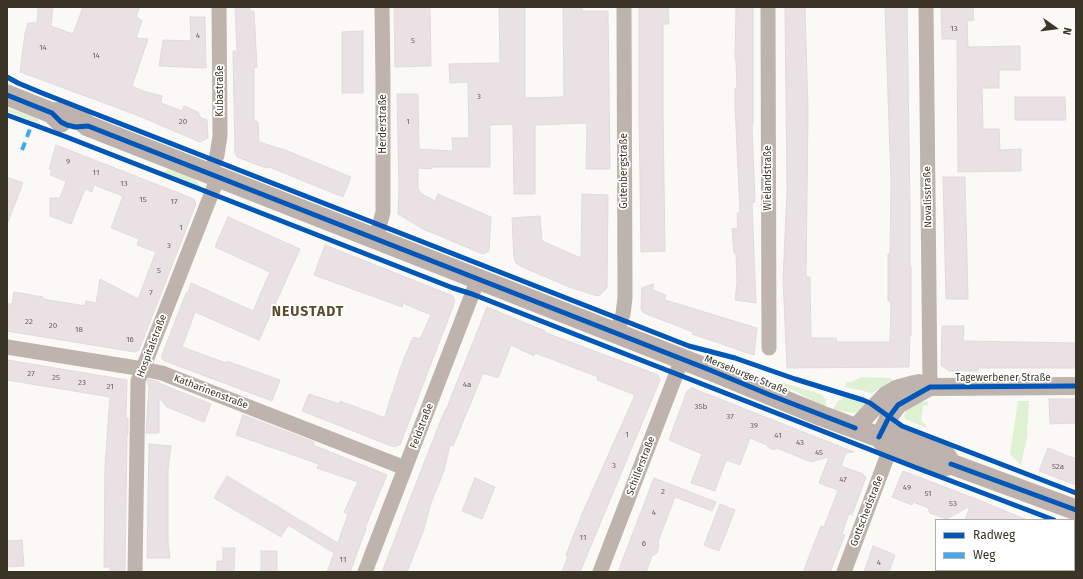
<!DOCTYPE html>
<html>
<head>
<meta charset="utf-8">
<style>
  body { margin:0 }
  #map { position:relative; width:1083px; height:579px; overflow:hidden; background:#fbf9f5; font-family:"Fira Sans",sans-serif }
  canvas { display:block }
  .frame { position:absolute; inset:0; border:8px solid #3b3527; pointer-events:none }
  .legend { position:absolute; left:935px; top:519px; width:140px; height:52px; box-sizing:border-box; background:#fff; border:1px solid #b1aea9; margin:0; padding:5px 7px; list-style:none; font-size:12px; color:#3b3527 }
  .legend li { display:flex; align-items:center; gap:8px; height:20px }
  .legend b { width:20px; border:1px solid #b1aea9 }
  .north { position:absolute; left:1035px; top:8px; width:40px; height:40px; -webkit-text-stroke:3px #fff; paint-order:stroke; rotate:104deg; font-size:11px; font-weight:700; line-height:16px; text-align:center; color:#3b3527 }
  .north::after { content:''; display:block; margin:auto; width:14px; height:18px; background:#3b3527; clip-path:polygon(50% 0,100% 100%,50% 72%,0 100%) }
</style>
</head>
<body>
<div id="map">
<canvas width="1083" height="579"></canvas>
<div class="frame"></div>
<ul class="legend">
<li><b style="height:5px;background:#0057b8"></b>Radweg</li>
<li><b style="height:5px;background:#3fa9f5"></b>Weg</li>
</ul>
<div class="north">N</div>
</div>
<script>
const c = document.querySelector('canvas').getContext('2d');
c.lineJoin = 'round';
function fillPath(path, color) { c.fillStyle = color; c.fill(path, 'evenodd'); }
const shape = rows => new Path2D(rows.map(r => 'M' + r).join(''));
function strokePath(path, color, width, dash) { c.strokeStyle = color; c.lineWidth = width; c.lineCap = dash ? 'butt' : 'round'; c.setLineDash(dash || []); c.stroke(path); }
function write(font, color, halo, rows, align = 'center') {
  c.font = font + ' "Fira Sans",sans-serif'; c.lineWidth = 3.5; c.setLineDash([]); c.textBaseline = 'middle'; c.strokeStyle = halo; c.fillStyle = color; for (const [text, x, y, turn = 0] of rows) {
    c.save(); c.translate(x, y); c.rotate((+turn || 0) * Math.PI / 180); c.textAlign = isNaN(turn) ? turn : align; if (halo) c.strokeText(text, 0, 0); c.fillText(text, 0, 0); c.restore();
  }
}
fillPath(shape([
  [7,108,37,117,39,124,7,111],
  [171,169,194,178,202,188,162,173],
  [861,377,891,378,893,380,872,393,845,387,846,382,851,382],
  [774,380,821,394,826,400,825,407],
  [848,397,861,401,869,406,855,413,833,410,837,402,843,398],
  [928,401,928,405,923,406,921,421,926,424,926,428,905,419,904,415,907,409,920,402],
  [1018,401,1029,401,1027,437,1021,465,1010,454]
]), '#dff1d3');
const building = shape([
  [38,7,53,7,51,26,73,34,83,7,140,7,136,16,142,21,136,38,148,39,132,86,143,91,162,96,161,103,182,111,184,106,198,112,201,118,207,120,208,138,200,142,134,114,20,72,25,33,28,23,37,23,38,7],
  [235,7,250,7,250,11,254,11,257,67,254,67,254,120,258,122,259,142,285,150,351,177,343,197,269,167,266,168,237,157,235,153,233,51,237,51,235,7],
  [394,7,430,7,431,66,395,67,394,7],
  [499,7,525,7,525,98,564,97,563,7,582,7,582,11,608,11,610,169,586,169,587,123,535,125,535,194,514,194,513,124,490,125,490,167,432,167,432,169,418,168,418,189,422,194,435,201,438,194,491,217,489,251,483,254,423,229,398,214,399,189,397,94,418,94,419,149,453,151,452,138,469,138,468,82,450,83,449,64,500,63,499,7],
  [639,7,668,7,669,24,663,24,663,112,665,251,641,252,639,112,639,7],
  [736,7,753,7,753,124,752,124,755,202,752,203,756,303,735,300,737,283,736,253,734,253,732,229,738,228,737,213,740,213,735,106,735,88,737,88,736,60,735,60,736,7],
  [785,7,805,7,808,111,806,277,810,277,811,338,836,338,837,342,890,342,891,301,888,301,888,254,890,254,891,182,885,7,907,7,910,207,910,267,911,267,911,336,910,336,909,367,787,368,783,279,787,191,785,7],
  [941,7,973,7,974,20,967,21,968,47,1020,46,1020,70,999,70,999,88,982,88,983,129,999,129,1000,150,1021,149,1021,171,958,172,957,39,942,39,941,7],
  [190,17,205,17,206,68,159,66,163,40,191,41,190,17],
  [363,31,363,93,342,93,342,32,363,31],
  [1015,97,1065,97,1066,120,1015,120,1015,97],
  [56,145,194,199,196,204,139,350,135,352,7,331,7,304,12,304,14,292,43,297,43,299,85,306,86,301,96,303,100,279,138,299,156,252,137,245,139,239,111,228,123,196,94,185,92,192,85,189,71,224,50,216,50,198,60,198,66,181,50,175,52,170,49,169,56,145],
  [7,177,23,183,8,222,7,222,7,177],
  [943,177,965,177,968,299,946,299,943,177],
  [582,194,608,195,607,288,600,295,597,296,569,287,520,266,516,263,514,258,512,218,540,216,542,241,581,258,582,194],
  [228,217,300,249,259,340,195,312,182,347,226,363,227,361,280,380,272,401,165,361,162,359,162,355,186,293,188,293,191,283,253,311,270,272,215,247,228,217],
  [325,245,453,296,455,301,400,445,394,447,302,411,309,394,339,404,340,401,383,417,385,416,401,366,413,337,420,339,431,315,403,303,402,307,314,275,325,245],
  [653,284,653,290,666,295,665,300,757,328,754,355,692,334,693,332,644,313,641,309,642,288,653,284],
  [487,307,545,331,544,332,658,375,660,380,580,572,562,572,568,556,566,555,582,514,635,395,597,380,598,377,567,365,535,353,534,356,511,345,498,378,483,373,453,446,450,445,444,471,431,503,424,529,407,572,382,572,424,463,445,410,446,410,487,307],
  [942,326,964,326,963,341,1076,343,1076,368,978,368,978,371,949,371,941,365,942,326],
  [7,360,127,380,126,418,128,418,128,434,127,434,125,572,110,572,110,567,104,567,105,466,110,397,7,380,7,360],
  [148,379,159,382,159,383,211,404,204,422,167,407,159,398,159,433,146,433,149,386,147,383,148,379],
  [692,388,854,452,846,453,841,466,863,474,863,476,866,477,852,515,849,513,842,534,845,535,830,572,803,572,821,526,824,527,838,490,819,483,829,457,811,462,777,448,774,450,768,447,767,445,750,438,740,465,726,460,715,491,691,483,702,454,669,440,687,391,692,388],
  [1049,399,1076,399,1076,423,1050,424,1049,399],
  [243,415,314,442,313,445,387,475,365,528,366,529,350,572,327,572,334,553,288,525,281,537,214,498,227,476,338,543,348,514,344,512,358,482,317,468,319,464,236,435,243,415],
  [149,444,171,446,168,469,168,542,170,558,147,558,149,444],
  [1048,448,1076,459,1076,485,1039,471,1048,448],
  [903,471,979,500,1027,520,965,520,970,506,947,519,930,513,928,508,913,502,912,505,892,497,903,471],
  [475,478,495,487,482,519,462,511,475,478],
  [654,478,716,502,712,511,675,497,658,542,659,546,657,553,652,556,646,572,618,572,654,478],
  [720,504,735,510,719,551,704,545,720,504],
  [22,540,24,566,7,567,7,541,22,540],
  [873,546,895,555,889,572,864,572,873,546],
  [223,548,235,548,234,572,217,572,217,561,223,561,223,548],
  [261,551,277,551,277,572,261,572,261,551]
]);
fillPath(building, '#eae1e4');
strokePath(building, '#e1dadd', 1);
strokePath(shape([
  [768,7,769,348],
  [926,7,930,387],
  [210,174,217,155,220,136,219,7],
  [376,239,383,212,383,81,382,7],
  [616,333,623,314,625,298,624,7],
  [7,347,143,369,162,373,405,468],
  [135,572,138,381,218,177],
  [365,572,478,279],
  [600,572,682,359],
  [844,572,890,449]
]), '#bfb3ae', 15);
strokePath(shape([
  [855,428,886,395,896,389,914,384,919,383,930,387,1076,386],
  [879,437,889,417,898,405,930,387]
]), '#bfb3ae', 18);
strokePath(shape([
  [7,95,52,113,61,122],
  [52,113,64,112,78,118,88,126,710,370,822,416,879,437,896,435,935,450,945,455,951,464,1076,510],
  [879,437,890,449,935,466,941,467,951,464]
]), '#bdb2ad', 21);
strokePath(shape([
  [27,137,30,129],
  [22,150,26,140]
]), '#3fa9f5', 4, [8, 4]);
strokePath(shape([
  [7,77,18,83,42,93,689,346,735,358,795,379,863,400,870,403,902,426,1076,493],
  [7,95,52,113,61,122,67,125,75,127,88,126,710,370,770,395,855,428],
  [7,115,64,136,453,288,472,294,917,468,1054,520],
  [879,437,889,417,898,405,930,387,1076,386],
  [951,464,1076,510]
]), '#0057b8', 5);
write('8px', '#6a6359', null, [
  ["13",954,29],
  ["4",198,36],
  ["5",413,41],
  ["14",43,48],
  ["14",96,56],
  ["3",479,97],
  ["20",183,122],
  ["1",408,122],
  ["9",68,162],
  ["11",96,173],
  ["13",124,184],
  ["15",143,200],
  ["17",174,202],
  ["1",181,228],
  ["3",169,246],
  ["5",159,271],
  ["7",151,293],
  ["22",29,322],
  ["20",53,326],
  ["18",79,330],
  ["16",130,340],
  ["27",31,374],
  ["25",56,378],
  ["23",82,383],
  ["4a",467,385],
  ["21",110,387],
  ["35b",701,407],
  ["37",730,417],
  ["39",754,426],
  ["1",627,435],
  ["41",778,436],
  ["43",800,443],
  ["45",819,453],
  ["3",614,466],
  ["52a",1058,467],
  ["47",843,480],
  ["49",907,488],
  ["2",663,492],
  ["51",928,494],
  ["53",953,504],
  ["4",654,513],
  ["11",583,538],
  ["6",644,544],
  ["11",343,560],
  ["4",879,563]
]);
write('10px', '#3b3527', '#fff', [
  ["Kubastraße",220,91,-90],
  ["Herderstraße",383,124,-90],
  ["Gutenbergstraße",624,171,-90],
  ["Wielandstraße",768,178,-90],
  ["Novalisstraße",928,197,-91],
  ["Hospitalstraße",152,346,-69],
  ["Merseburger Straße",746,375,22],
  ["Tagewerbener Straße",1003,378],
  ["Katharinenstraße",211,392,21],
  ["Feldstraße",422,426,-69],
  ["Schillerstraße",641,466,-69],
  ["Gottschedstraße",867,511,-69]
]);
c.letterSpacing = '1px';
write('bold 14px', '#594c2d', '#fff', [
  ["NEUSTADT",308,312]
]);
c.letterSpacing = '0px';
</script>
</body>
</html>
